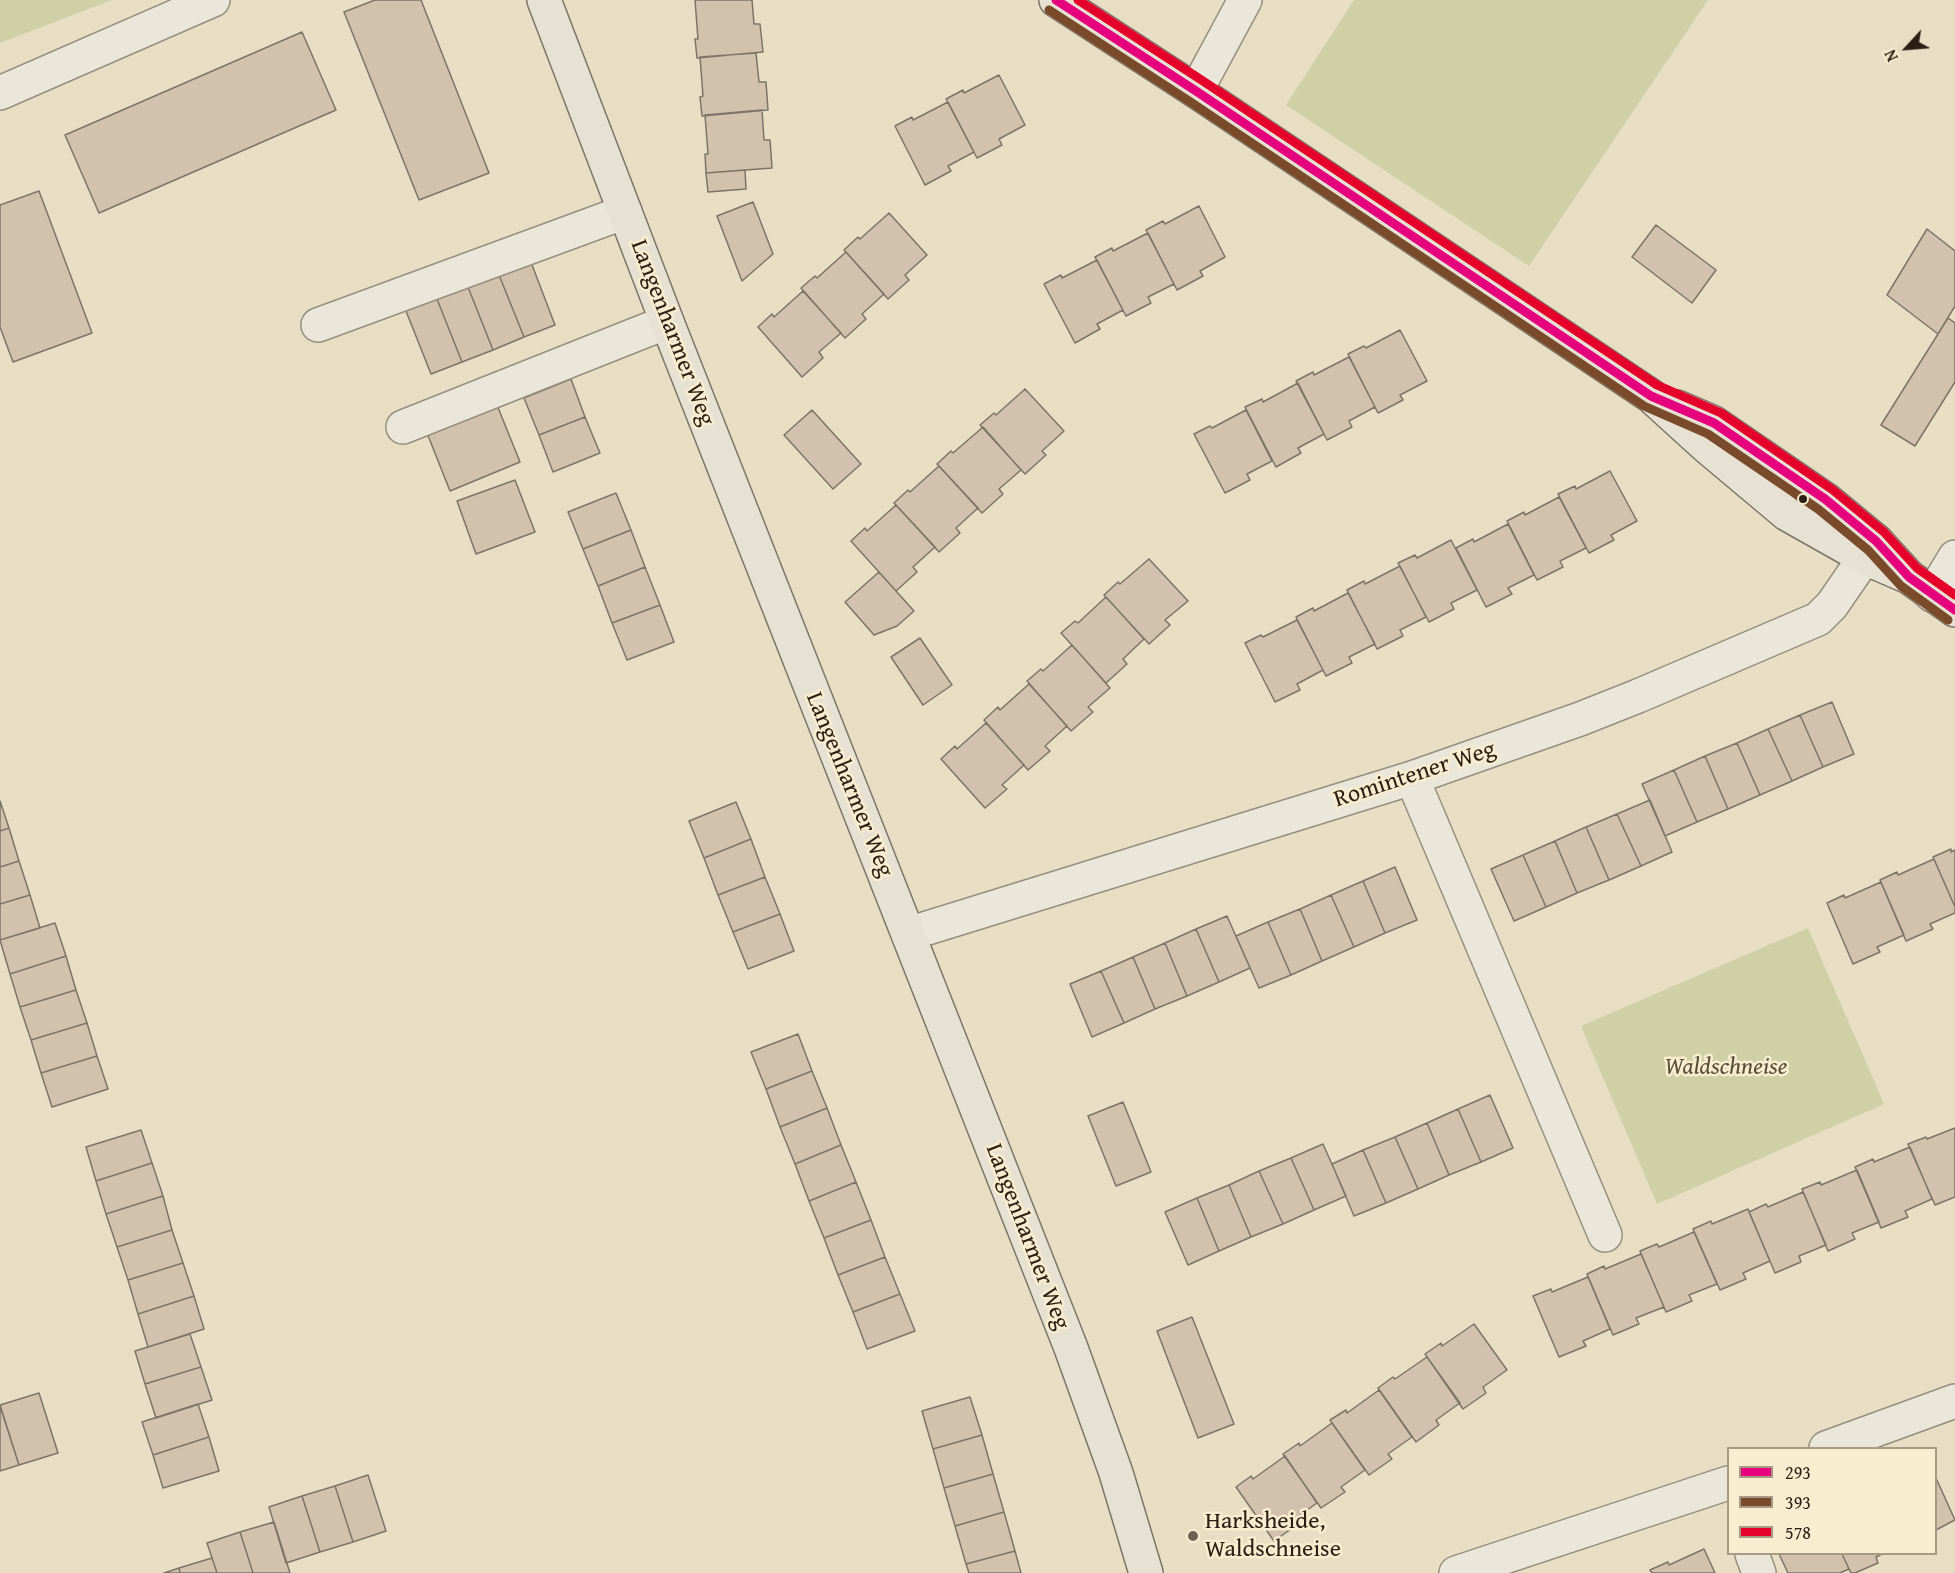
<!DOCTYPE html>
<html>
<head>
<meta charset="utf-8">
<style>
  body { margin:0 }
  #map { position:relative; width:1955px; height:1573px; overflow:hidden; background:#e7dec4; font-family:"Gentium Book Plus",serif }
  canvas { display:block }
  .legend { position:absolute; left:1727px; top:1447px; width:210px; height:108px; box-sizing:border-box; background:#f9edcf; border:2px solid #a79a84; margin:0; padding:8px 10px; list-style:none; font-size:18px; color:#2b1e14 }
  .legend li { display:flex; align-items:center; gap:12px; height:30px }
  .legend b { width:30px; border:2px solid #a79a84 }
  .north { position:absolute; left:1877px; top:18px; width:60px; height:60px; -webkit-text-stroke:4px #f9edcf; paint-order:stroke; rotate:244deg; font-size:16px; font-weight:700; line-height:24px; text-align:center; color:#2b1e14 }
  .north::after { content:''; display:block; margin:auto; width:21px; height:27px; background:#2b1e14; clip-path:polygon(50% 0,100% 100%,50% 72%,0 100%) }
</style>
</head>
<body>
<div id="map">
<canvas width="1955" height="1573"></canvas>
<ul class="legend">
<li><b style="height:8px;background:#e5007d"></b>293</li>
<li><b style="height:8px;background:#7a4b2a"></b>393</li>
<li><b style="height:8px;background:#e4002b"></b>578</li>
</ul>
<div class="north">N</div>
</div>
<script>
const c = document.querySelector('canvas').getContext('2d');
c.lineJoin = 'round';
function fillPath(path, color) { c.fillStyle = color; c.fill(path, 'evenodd'); }
const shape = rows => new Path2D(rows.map(r => 'M' + r).join(''));
function strokePath(path, color, width, dash) { c.strokeStyle = color; c.lineWidth = width; c.lineCap = dash ? 'butt' : 'round'; c.setLineDash(dash || []); c.stroke(path); }
function write(font, color, halo, rows, align = 'center') {
  c.font = font + ' "Gentium Book Plus",serif'; c.lineWidth = 5; c.setLineDash([]); c.textBaseline = 'middle'; c.strokeStyle = halo; c.fillStyle = color; for (const [text, x, y, turn = 0] of rows) {
    c.save(); c.translate(x, y); c.rotate((+turn || 0) * Math.PI / 180); c.textAlign = isNaN(turn) ? turn : align; if (halo) c.strokeText(text, 0, 0); c.fillText(text, 0, 0); c.restore();
  }
}
fillPath(shape([
  [0,0,112,0,0,43],
  [1354,0,1708,0,1529,266,1286,105],
  [1808,928,1884,1104,1657,1204,1581,1026]
]), '#cfd0a6');
const building = shape([
  [375,0,421,0,489,173,419,200,344,12,375,0],
  [695,0,752,0,754,24,760,24,763,52,697,58,695,39,698,39,695,0],
  [302,32,336,110,99,213,65,135,302,32],
  [756,53,759,82,766,82,768,110,702,116,700,97,703,96,700,57,756,53],
  [999,75,1025,125,999,139,1002,145,977,158,946,99,963,90,964,93,999,75],
  [948,102,974,152,948,166,951,171,925,185,895,126,912,117,913,120,948,102],
  [762,110,764,140,770,140,772,168,706,173,705,154,708,154,705,115,762,110],
  [745,170,746,189,708,192,706,173,745,170],
  [39,191,92,333,13,362,0,327,0,205,39,191],
  [753,202,773,254,742,281,717,216,753,202],
  [1199,206,1225,257,1200,271,1203,276,1177,290,1146,230,1163,221,1165,224,1199,206],
  [889,213,927,255,905,275,909,280,888,299,844,250,858,237,860,239,889,213],
  [1656,225,1716,270,1692,303,1632,257,1656,225],
  [1927,229,1955,251,1955,306,1938,334,1887,295,1927,229],
  [1148,233,1174,284,1148,297,1151,303,1126,316,1095,257,1112,248,1113,251,1148,233],
  [846,252,884,294,862,314,866,319,845,338,801,288,815,276,817,278,846,252],
  [529,257,555,325,524,337,497,270,529,257],
  [1097,260,1123,310,1097,324,1100,329,1075,343,1044,284,1061,275,1062,278,1097,260],
  [497,270,524,337,493,350,466,282,497,270],
  [466,282,493,350,462,362,435,294,466,282],
  [803,291,841,333,819,352,823,358,802,377,758,327,772,314,774,317,803,291],
  [435,294,462,362,431,374,404,306,435,294],
  [1948,318,1955,323,1955,382,1915,446,1881,425,1948,318],
  [1400,330,1427,381,1400,395,1403,400,1378,413,1348,354,1364,346,1366,348,1400,330],
  [1349,357,1375,407,1349,421,1352,427,1327,440,1296,381,1313,372,1314,375,1349,357],
  [571,379,585,417,539,435,524,398,571,379],
  [1298,383,1324,434,1298,448,1301,453,1276,467,1245,407,1262,399,1263,402,1298,383],
  [1025,389,1064,431,1042,451,1046,455,1025,474,980,425,994,413,996,415,1025,389],
  [497,405,520,462,450,491,427,433,497,405],
  [812,410,861,464,833,489,784,435,812,410],
  [1246,410,1272,461,1247,474,1250,480,1225,493,1194,434,1210,426,1212,428,1246,410],
  [585,417,600,453,553,472,539,435,585,417],
  [983,427,1021,470,999,489,1003,494,982,513,937,464,951,451,953,453,983,427],
  [939,466,978,508,956,528,960,533,939,552,894,503,908,490,910,492,939,466],
  [1610,471,1637,521,1611,535,1614,540,1589,553,1558,494,1575,486,1576,489,1610,471],
  [515,480,535,532,476,554,457,501,515,480],
  [616,493,631,530,583,549,568,512,616,493],
  [1559,497,1586,548,1560,561,1563,567,1537,580,1507,521,1524,512,1525,515,1559,497],
  [896,505,935,547,913,567,917,572,896,591,851,541,865,528,867,531,896,505],
  [1508,524,1534,575,1508,588,1512,594,1486,607,1456,548,1473,539,1474,542,1508,524],
  [631,530,645,567,598,586,583,549,631,530],
  [1451,540,1477,590,1451,603,1454,609,1429,622,1398,563,1415,555,1417,558,1451,540],
  [1149,559,1188,601,1165,620,1170,625,1149,644,1104,595,1118,582,1120,584,1149,559],
  [1400,566,1426,617,1400,630,1403,636,1377,649,1347,590,1364,581,1365,584,1400,566],
  [645,567,660,605,612,623,598,586,645,567],
  [879,572,914,611,897,626,874,635,845,602,879,572],
  [1348,593,1375,644,1349,657,1352,663,1326,676,1296,617,1313,608,1314,611,1348,593],
  [1106,597,1144,639,1123,659,1127,664,1106,683,1061,633,1075,621,1078,623,1106,597],
  [660,605,674,642,627,660,612,623,660,605],
  [1297,620,1323,670,1297,684,1300,690,1275,702,1245,643,1261,635,1263,637,1297,620],
  [920,638,952,685,923,705,891,657,920,638],
  [1072,645,1110,688,1088,707,1093,712,1071,731,1027,681,1041,669,1043,671,1072,645],
  [1029,684,1067,726,1045,746,1050,751,1028,770,984,720,998,707,1000,710,1029,684],
  [1832,702,1854,754,1823,767,1800,715,1832,702],
  [1800,715,1823,767,1792,781,1768,729,1800,715],
  [986,723,1024,765,1002,785,1007,789,985,808,941,759,955,746,957,749,986,723],
  [1768,729,1792,781,1760,795,1737,743,1768,729],
  [1737,743,1760,795,1728,809,1705,756,1737,743],
  [1705,756,1728,809,1697,822,1674,770,1705,756],
  [1674,770,1697,822,1665,836,1642,784,1674,770],
  [1650,800,1672,852,1641,866,1617,814,1650,800],
  [0,801,9,828,0,831,0,801],
  [736,802,751,839,704,858,689,821,736,802],
  [1617,814,1641,866,1609,880,1586,827,1617,814],
  [1586,827,1609,880,1577,893,1555,841,1586,827],
  [9,828,19,861,0,867,0,831,9,828],
  [751,839,765,877,718,895,704,858,751,839],
  [1555,841,1577,893,1546,907,1523,855,1555,841],
  [1951,849,1951,852,1955,850,1955,907,1933,857,1951,849],
  [1523,855,1546,907,1514,921,1491,869,1523,855],
  [1934,859,1955,907,1955,913,1930,924,1933,929,1906,941,1880,880,1897,872,1898,875,1934,859],
  [19,861,30,895,0,904,0,867,19,861],
  [1395,867,1417,920,1385,933,1363,881,1395,867],
  [765,877,780,914,733,932,718,895,765,877],
  [1363,881,1385,933,1354,947,1331,895,1363,881],
  [1881,882,1904,935,1877,947,1880,952,1853,964,1827,903,1844,895,1845,898,1881,882],
  [30,895,40,928,0,940,0,904,30,895],
  [1331,895,1354,947,1322,961,1300,909,1331,895],
  [1300,909,1322,961,1291,975,1268,922,1300,909],
  [780,914,794,951,748,969,733,932,780,914],
  [1227,916,1250,968,1219,982,1196,929,1227,916],
  [1268,922,1291,975,1259,988,1236,936,1268,922],
  [55,923,66,956,10,974,0,940,55,923],
  [1196,929,1219,982,1187,996,1165,943,1196,929],
  [1165,943,1187,996,1155,1009,1133,957,1165,943],
  [66,956,76,990,20,1007,10,974,66,956],
  [1133,957,1155,1009,1124,1023,1101,971,1133,957],
  [1101,971,1124,1023,1092,1037,1070,984,1101,971],
  [76,990,87,1023,31,1040,20,1007,76,990],
  [87,1023,97,1056,41,1073,31,1040,87,1023],
  [798,1034,812,1071,766,1089,751,1052,798,1034],
  [97,1056,108,1089,52,1107,41,1073,97,1056],
  [812,1071,827,1108,780,1127,766,1089,812,1071],
  [1490,1095,1513,1148,1481,1162,1458,1109,1490,1095],
  [1123,1102,1151,1172,1116,1186,1088,1116,1123,1102],
  [827,1108,841,1145,795,1164,780,1127,827,1108],
  [1458,1109,1481,1162,1449,1175,1427,1123,1458,1109],
  [1427,1123,1449,1175,1418,1189,1395,1137,1427,1123],
  [1955,1128,1955,1197,1935,1205,1908,1144,1926,1137,1927,1139,1955,1128],
  [141,1130,152,1163,96,1181,86,1147,141,1130],
  [1395,1137,1418,1189,1386,1203,1363,1150,1395,1137],
  [1323,1144,1346,1196,1314,1210,1291,1158,1323,1144],
  [841,1145,856,1182,809,1201,795,1164,841,1145],
  [1910,1147,1932,1199,1905,1211,1908,1217,1881,1228,1855,1167,1873,1159,1874,1162,1910,1147],
  [1363,1150,1386,1203,1354,1216,1332,1164,1363,1150],
  [1291,1158,1314,1210,1283,1224,1259,1171,1291,1158],
  [152,1163,163,1196,106,1214,96,1181,152,1163],
  [1857,1170,1879,1222,1852,1233,1855,1239,1828,1251,1802,1189,1820,1182,1821,1185,1857,1170],
  [1259,1171,1283,1224,1251,1237,1229,1185,1259,1171],
  [856,1182,871,1220,824,1238,809,1201,856,1182],
  [1229,1185,1251,1237,1219,1251,1197,1198,1229,1185],
  [1803,1192,1826,1245,1799,1256,1801,1262,1775,1273,1749,1212,1766,1204,1768,1207,1803,1192],
  [163,1196,172,1230,117,1247,106,1214,163,1196],
  [1197,1198,1219,1251,1188,1265,1165,1212,1197,1198],
  [1748,1209,1770,1261,1743,1273,1746,1279,1720,1290,1693,1229,1711,1221,1712,1224,1748,1209],
  [871,1220,885,1257,838,1275,824,1238,871,1220],
  [172,1230,183,1263,128,1280,117,1247,172,1230],
  [1694,1232,1717,1284,1689,1295,1692,1301,1666,1312,1640,1251,1657,1244,1659,1247,1694,1232],
  [1641,1254,1664,1307,1636,1318,1639,1324,1613,1335,1587,1274,1604,1266,1605,1269,1641,1254],
  [885,1257,900,1294,853,1312,838,1275,885,1257],
  [183,1263,194,1296,138,1314,128,1280,183,1263],
  [1588,1277,1610,1329,1583,1341,1586,1346,1559,1357,1533,1296,1551,1289,1552,1292,1588,1277],
  [900,1294,915,1331,867,1349,853,1312,900,1294],
  [194,1296,204,1329,148,1347,138,1314,194,1296],
  [1192,1317,1234,1424,1198,1438,1157,1331,1192,1317],
  [1474,1324,1507,1370,1483,1387,1486,1393,1463,1409,1425,1354,1441,1343,1442,1346,1474,1324],
  [190,1334,201,1367,145,1384,135,1351,190,1334],
  [1427,1357,1460,1403,1436,1420,1439,1425,1416,1442,1378,1388,1393,1377,1395,1379,1427,1357],
  [201,1367,212,1400,156,1418,145,1384,201,1367],
  [1379,1390,1412,1437,1388,1454,1392,1459,1369,1475,1330,1420,1346,1410,1347,1413,1379,1390],
  [39,1393,58,1453,19,1465,0,1405,39,1393],
  [970,1397,982,1435,933,1449,922,1411,970,1397],
  [198,1404,209,1437,153,1455,142,1422,198,1404],
  [0,1406,19,1465,0,1471,0,1406],
  [1332,1423,1365,1470,1341,1487,1345,1492,1321,1508,1283,1454,1299,1443,1300,1446,1332,1423],
  [982,1435,993,1474,944,1488,933,1449,982,1435],
  [209,1437,219,1471,163,1488,153,1455,209,1437],
  [1285,1456,1317,1503,1293,1520,1297,1525,1274,1541,1236,1487,1251,1476,1253,1479,1285,1456],
  [993,1474,1004,1512,955,1526,944,1488,993,1474],
  [368,1475,386,1531,353,1542,335,1486,368,1475],
  [1936,1478,1955,1520,1936,1530,1936,1478],
  [335,1486,353,1542,320,1552,302,1496,335,1486],
  [302,1496,320,1552,286,1563,269,1507,302,1496],
  [1004,1512,1015,1551,966,1564,955,1526,1004,1512],
  [274,1522,290,1573,253,1573,240,1532,274,1522],
  [240,1532,253,1573,217,1573,207,1543,240,1532],
  [1704,1549,1715,1573,1652,1573,1650,1570,1668,1562,1669,1565,1704,1549],
  [1015,1551,1021,1573,969,1573,966,1564,1015,1551],
  [1779,1554,1842,1554,1849,1569,1840,1573,1788,1573,1779,1554],
  [1842,1554,1882,1554,1876,1557,1878,1563,1855,1573,1851,1573,1842,1554],
  [212,1558,217,1573,180,1573,179,1568,212,1558],
  [179,1568,180,1573,164,1573,179,1568]
]);
fillPath(building, '#d1c1ad');
strokePath(building, '#7c7567', 1.5);
const minor = shape([
  [1196,91,1245,0],
  [0,93,213,0],
  [318,325,625,212],
  [403,427,667,322],
  [1932,595,1955,557],
  [1412,778,1605,1235],
  [908,934,1412,778,1580,719,1638,696,1818,619,1832,605,1876,541],
  [1826,1448,1955,1401],
  [1752,1554,1759,1573],
  [1456,1573,1728,1483]
]);
const major = shape([
  [544,0,667,322,1071,1348,1116,1473,1146,1573],
  [1056,0,1196,91,1651,396,1706,446,1787,514,1865,558,1909,577],
  [1677,407,1714,423,1825,499,1876,541,1909,577,1955,610]
]);
strokePath(minor, '#968f7f', 36);
strokePath(major, '#7c7567', 36);
strokePath(minor, '#eae6d9', 33);
strokePath(major, '#e7e1d3', 33);
strokePath(shape([
  [1056,0,1196,91,1651,396,1714,423,1825,499,1876,541,1909,577,1955,610]
]), '#e5007d', 9);
strokePath(shape([
  [1049,10,1189,101,1644,406,1708,434,1818,509,1868,550,1901,586,1948,620]
]), '#7a4b2a', 9);
strokePath(shape([
  [1078,0,1203,81,1657,385,1721,413,1833,490,1884,532,1917,568,1955,595]
]), '#e4002b', 9);
for (const [x, y, r, color] of [
  [1803,499,5,"#2b1e14"],
  [1193,1536,6,"#6d6152"]
]) { const dot = new Path2D(); dot.arc(x, y, r, 0, 2 * Math.PI); c.fillStyle = color; c.fill(dot); strokePath(dot, '#f9edcf', 2); }
write('24px', '#2b1e14', '#f9edcf', [
  ["Langenharmer Weg",672,333,69],
  ["Romintener Weg",1415,775,-18],
  ["Langenharmer Weg",849,785,68],
  ["Langenharmer Weg",1027,1237,69]
]);
write('italic 24px', '#565039', '#f9edcf', [
  ["Waldschneise",1726,1068]
]);
write('24px', '#2b1e14', '#f9edcf', [
  ["Harksheide,",1205,1522],
  ["Waldschneise",1205,1550]
], 'left');
</script>
</body>
</html>
